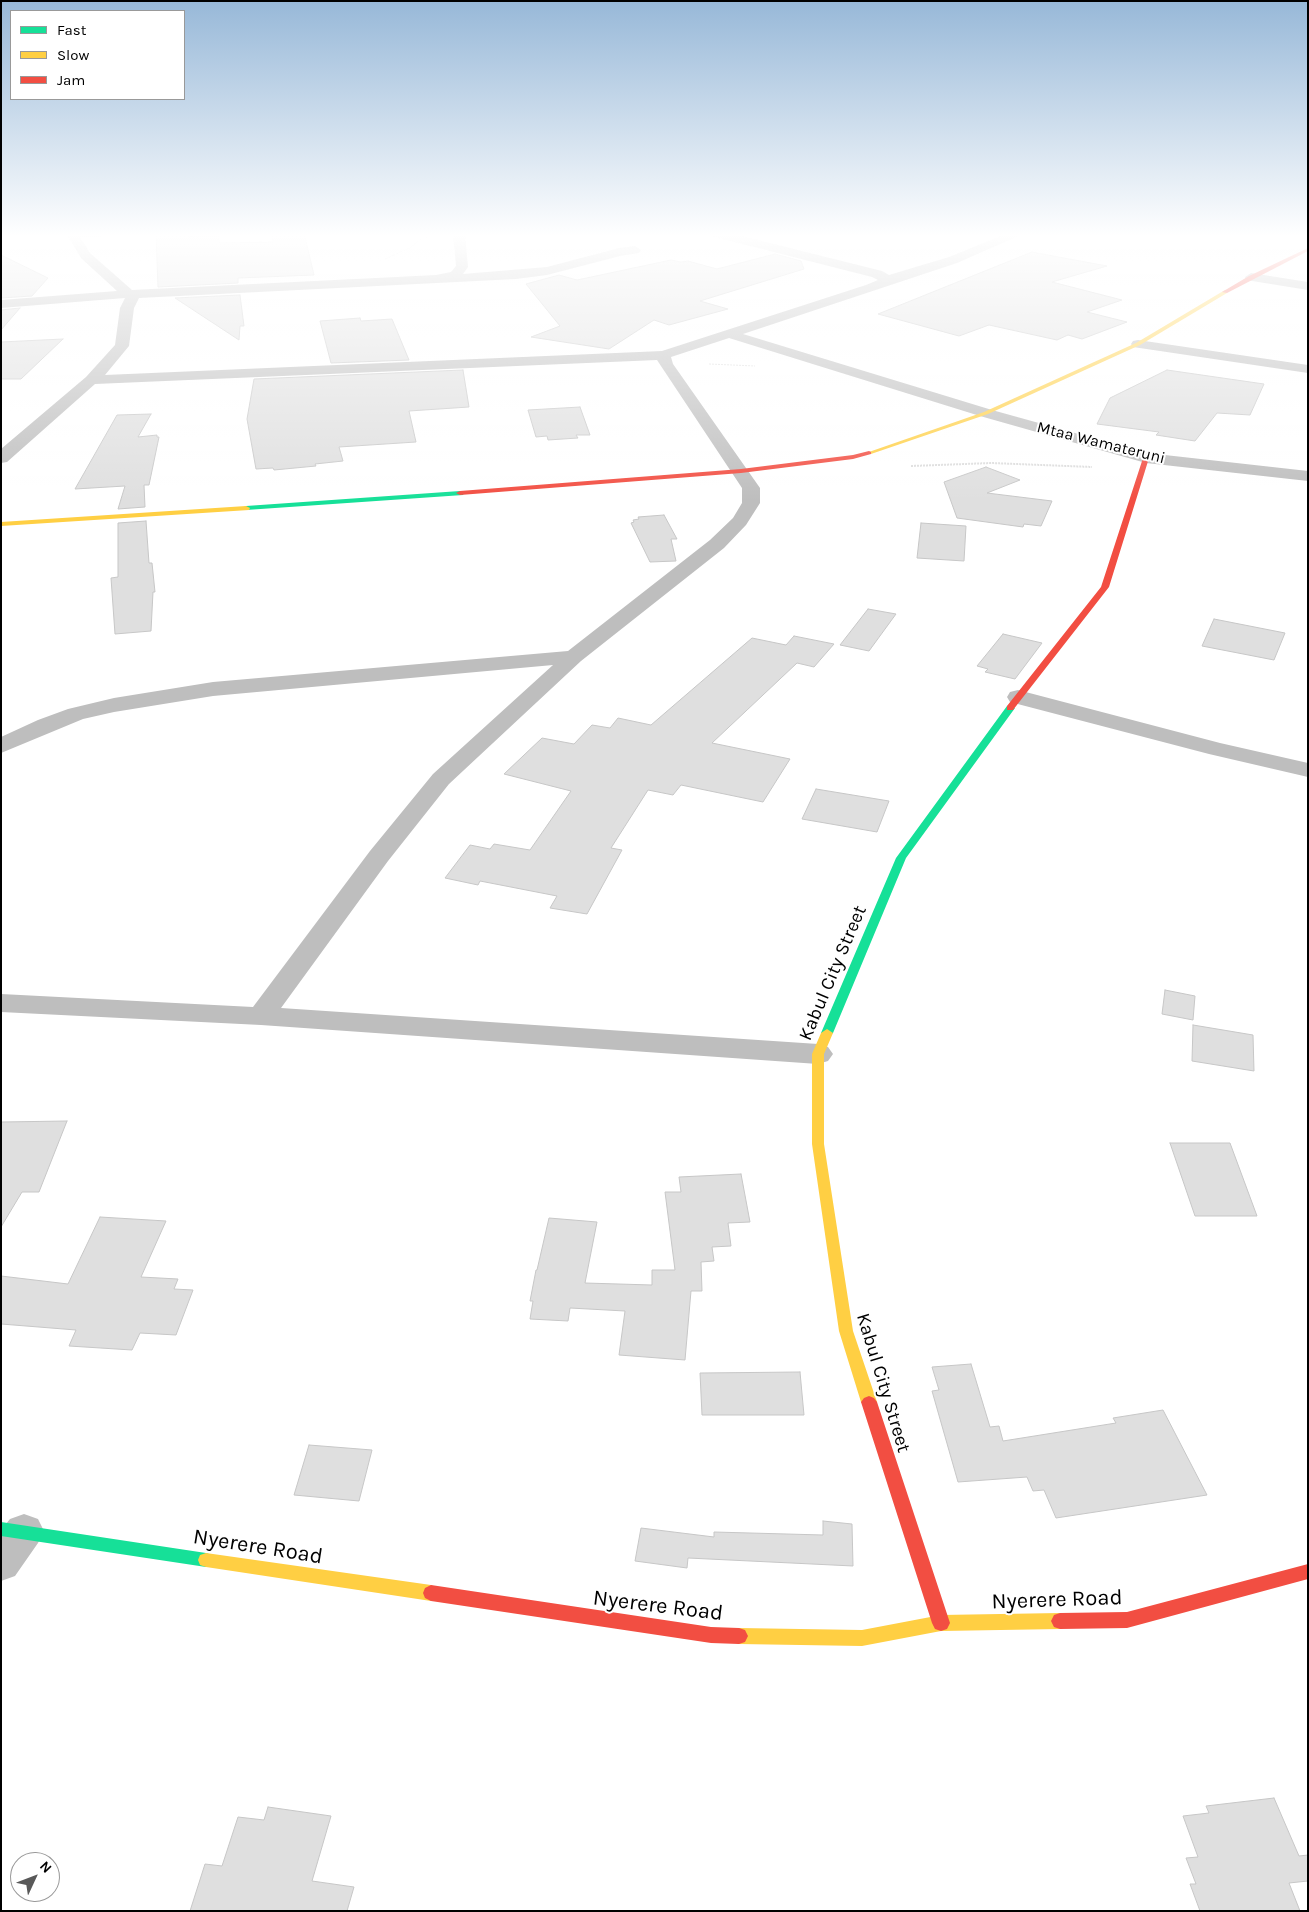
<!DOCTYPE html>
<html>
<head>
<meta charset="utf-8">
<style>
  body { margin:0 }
  #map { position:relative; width:1309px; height:1912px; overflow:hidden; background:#fff; font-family:Karla,sans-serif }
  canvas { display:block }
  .frame { position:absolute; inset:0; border:2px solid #000; pointer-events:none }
  .legend { position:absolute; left:10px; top:10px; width:175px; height:90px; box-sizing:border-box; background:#fff; border:1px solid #999; margin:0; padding:6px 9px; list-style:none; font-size:15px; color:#000 }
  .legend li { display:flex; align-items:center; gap:10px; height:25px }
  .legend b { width:25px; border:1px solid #999 }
  .north { position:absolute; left:10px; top:1852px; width:50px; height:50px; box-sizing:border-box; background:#fff; border:1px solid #999; border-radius:50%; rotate:47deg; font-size:14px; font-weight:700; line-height:20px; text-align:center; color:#000 }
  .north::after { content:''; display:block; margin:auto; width:18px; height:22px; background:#595959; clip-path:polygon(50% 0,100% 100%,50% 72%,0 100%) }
</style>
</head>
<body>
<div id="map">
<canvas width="1309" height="1912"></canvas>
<div class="frame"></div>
<ul class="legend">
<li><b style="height:6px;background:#16e098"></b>Fast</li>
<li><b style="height:6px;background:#ffcf43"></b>Slow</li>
<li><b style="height:6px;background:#f24e42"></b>Jam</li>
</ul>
<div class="north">N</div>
</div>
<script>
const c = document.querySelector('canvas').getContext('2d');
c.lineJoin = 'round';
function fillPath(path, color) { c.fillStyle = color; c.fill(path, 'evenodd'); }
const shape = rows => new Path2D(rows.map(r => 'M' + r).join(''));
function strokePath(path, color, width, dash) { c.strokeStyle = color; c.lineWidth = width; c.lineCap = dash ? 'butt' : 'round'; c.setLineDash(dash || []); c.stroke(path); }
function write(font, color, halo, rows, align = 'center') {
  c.font = font + ' Karla,sans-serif'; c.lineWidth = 4; c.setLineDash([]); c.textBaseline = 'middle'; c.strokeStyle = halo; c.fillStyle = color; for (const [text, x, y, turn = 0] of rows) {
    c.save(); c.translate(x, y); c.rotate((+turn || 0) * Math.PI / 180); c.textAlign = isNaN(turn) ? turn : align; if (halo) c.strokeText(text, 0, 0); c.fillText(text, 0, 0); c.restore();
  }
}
const building = shape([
  [156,233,188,233,189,237,218,236,220,243,273,242,271,233,304,233,314,275,238,278,238,283,158,287,156,233],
  [1032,252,1107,266,1052,282,1122,300,1087,312,1127,322,1082,339,1068,335,1057,340,989,325,959,336,878,314,1032,252],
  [775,254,801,261,804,269,700,301,728,309,669,325,654,320,609,349,531,337,560,326,526,284,559,275,577,280,671,260,681,262,688,261,717,269,775,254],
  [1,255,48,278,32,296,1,298,1,255],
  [240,295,244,326,240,326,239,340,175,298,240,295],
  [20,308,1,330,1,310,20,308],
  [360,318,361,321,392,319,409,360,331,363,320,321,360,318],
  [63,339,21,379,1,379,1,342,63,339],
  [463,370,469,407,409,411,416,442,339,447,343,461,315,464,316,466,274,470,273,468,256,469,247,419,254,379,463,370],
  [1167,370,1264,384,1250,415,1217,413,1195,441,1156,435,1159,432,1097,424,1110,398,1167,370],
  [580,407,590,435,576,435,578,438,548,440,547,436,536,437,528,410,580,407],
  [151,414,138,437,157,435,157,437,159,437,149,485,144,485,145,507,118,509,125,486,75,489,117,415,151,414],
  [986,467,1020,480,987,493,1052,501,1041,526,1024,524,1023,527,957,518,944,482,986,467],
  [664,515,677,539,671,539,676,561,650,562,631,523,634,522,633,520,639,519,638,517,664,515],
  [146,521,149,563,152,563,155,592,153,592,151,631,115,634,111,578,118,577,118,523,146,521],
  [921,523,966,526,964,561,917,558,921,523],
  [868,609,896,614,869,651,840,645,868,609],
  [1214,619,1285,633,1274,660,1202,646,1214,619],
  [1003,634,1042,643,1015,679,985,672,988,669,977,666,1003,634],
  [794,636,834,644,814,667,797,663,712,743,790,759,763,802,681,785,673,795,648,790,611,848,622,850,587,914,550,908,557,896,480,881,478,885,445,878,470,845,490,849,494,844,530,850,571,791,504,774,542,738,574,744,592,725,610,728,618,718,651,725,752,638,786,645,794,636],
  [816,789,889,801,877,832,802,819,816,789],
  [1165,990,1195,996,1193,1020,1162,1014,1165,990],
  [1193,1025,1253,1035,1254,1071,1192,1061,1193,1025],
  [67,1121,39,1192,22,1192,1,1227,1,1122,67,1121],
  [1170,1143,1230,1143,1257,1216,1195,1216,1170,1143],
  [741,1174,750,1222,728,1223,731,1246,712,1247,714,1261,701,1262,702,1291,691,1291,685,1360,619,1355,625,1311,570,1308,568,1321,530,1319,533,1301,530,1301,536,1270,537,1270,549,1218,597,1222,585,1283,652,1285,652,1270,675,1270,665,1192,681,1192,679,1177,741,1174],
  [100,1217,166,1221,141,1277,178,1279,174,1289,193,1290,176,1335,140,1333,132,1350,69,1346,76,1330,1,1324,1,1276,68,1284,100,1217],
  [971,1364,990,1427,999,1426,1003,1441,1116,1423,1113,1418,1163,1410,1207,1495,1056,1518,1044,1490,1033,1491,1027,1477,958,1482,932,1391,939,1390,932,1367,971,1364],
  [800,1372,804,1415,702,1415,700,1373,800,1372],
  [309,1445,372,1450,359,1501,294,1495,309,1445],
  [823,1521,852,1524,853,1566,688,1558,687,1568,635,1561,641,1528,714,1537,714,1532,823,1535,823,1521],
  [1274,1798,1299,1856,1308,1855,1308,1881,1289,1883,1300,1911,1200,1911,1190,1884,1196,1884,1186,1858,1198,1857,1183,1816,1209,1813,1206,1806,1274,1798],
  [268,1807,331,1816,312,1881,354,1887,347,1911,190,1911,205,1864,222,1866,238,1817,264,1820,268,1807]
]);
fillPath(building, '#dfdfdf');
strokePath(building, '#c7c7c7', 1);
strokePath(shape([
  [385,259,410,248,419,240,438,234],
  [709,364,755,366]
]), '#b9b9b9', 1, [0.5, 1]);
strokePath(shape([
  [911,466,991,463,1092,467]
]), '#b9b9b9', 2, [0.5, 1]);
fillPath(shape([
  [66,233,106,233,100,237,80,237,90,253,132,290,436,275,451,272,456,266,453,233,465,233,468,267,463,274,547,267,619,248,635,246,641,250,639,253,620,256,547,275,516,279,139,298,134,308,129,346,105,375,662,351,866,285,878,280,872,277,711,236,709,233,730,233,882,271,889,275,949,257,1008,233,1025,233,957,263,743,334,992,410,1147,453,1308,471,1308,481,1146,463,980,416,729,338,671,357,673,364,760,488,760,503,746,525,724,548,581,661,449,784,388,861,281,1008,818,1044,828,1047,833,1054,828,1061,818,1064,261,1025,1,1012,1,994,253,1007,370,851,433,774,553,665,213,696,114,712,83,719,1,753,1,737,38,720,68,709,114,698,213,682,568,651,710,540,733,518,742,503,742,488,657,360,95,384,7,462,1,463,1,449,86,377,115,345,120,308,125,298,1,308,1,300,117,291,81,258,66,233],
  [1251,273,1308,282,1308,290,1246,280,1245,277,1251,273],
  [1138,340,1308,365,1308,373,1133,347,1131,344,1133,341,1138,340],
  [1018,690,1220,743,1308,763,1308,777,1209,754,1010,702,1007,697,1010,692,1018,690],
  [24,1514,38,1519,44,1531,38,1543,15,1576,1,1581,1,1530,10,1519,24,1514]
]), '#bebebe');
fillPath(shape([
  [460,491,464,493,463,495,246,510,242,508,246,506,460,491],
  [1010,705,1015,708,906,858,833,1033,827,1037,823,1036,821,1033,896,858,1007,706,1010,705],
  [1,1522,206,1553,212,1555,214,1560,212,1565,206,1567,1,1536,1,1522]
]), '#16e098');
fillPath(shape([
  [1225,290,1227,293,1140,345,988,414,871,454,866,453,984,412,1136,343,1225,290],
  [246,506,250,508,249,510,1,526,1,522,246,506],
  [827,1029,833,1033,824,1054,824,1144,853,1331,877,1402,874,1406,869,1408,864,1406,861,1402,839,1331,812,1144,812,1054,821,1033,827,1029],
  [206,1553,431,1585,437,1588,439,1593,437,1598,431,1601,206,1567,200,1565,198,1560,200,1555,206,1553],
  [1060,1613,1066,1615,1069,1621,1066,1627,1060,1629,941,1631,862,1646,739,1644,733,1642,730,1636,733,1630,739,1628,862,1630,941,1615,1060,1613]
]), '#ffcf43');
fillPath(shape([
  [1308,248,1308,251,1227,293,1222,292,1249,276,1308,248],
  [869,451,871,452,871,454,853,459,741,473,460,495,456,493,460,491,741,469,853,455,869,451],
  [1146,456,1149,458,1109,587,1013,710,1007,710,1007,706,1101,587,1143,458,1146,456],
  [869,1396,874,1398,877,1402,950,1623,947,1629,941,1631,935,1629,932,1623,861,1402,864,1398,869,1396],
  [1308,1564,1308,1579,1127,1628,1060,1629,1054,1627,1051,1621,1054,1615,1060,1613,1127,1612,1308,1564],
  [431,1585,711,1627,739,1628,745,1630,748,1636,745,1642,739,1644,711,1643,431,1601,425,1598,423,1593,425,1588,431,1585]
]), '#f24e42');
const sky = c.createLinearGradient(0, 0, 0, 501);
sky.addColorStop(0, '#97b8d8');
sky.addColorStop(0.47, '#fff');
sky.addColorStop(1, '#ffffff00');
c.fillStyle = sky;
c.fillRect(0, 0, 1309, 501);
write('16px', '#000', '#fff', [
  ["Mtaa Wamateruni",1101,443,14]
]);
write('19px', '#000', '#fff', [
  ["Kabul City Street",833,973,-67],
  ["Kabul City Street",883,1383,73]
]);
write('22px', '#000', '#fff', [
  ["Nyerere Road",258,1547,9],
  ["Nyerere Road",1057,1600,-2],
  ["Nyerere Road",658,1606,7]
]);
</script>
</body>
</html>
